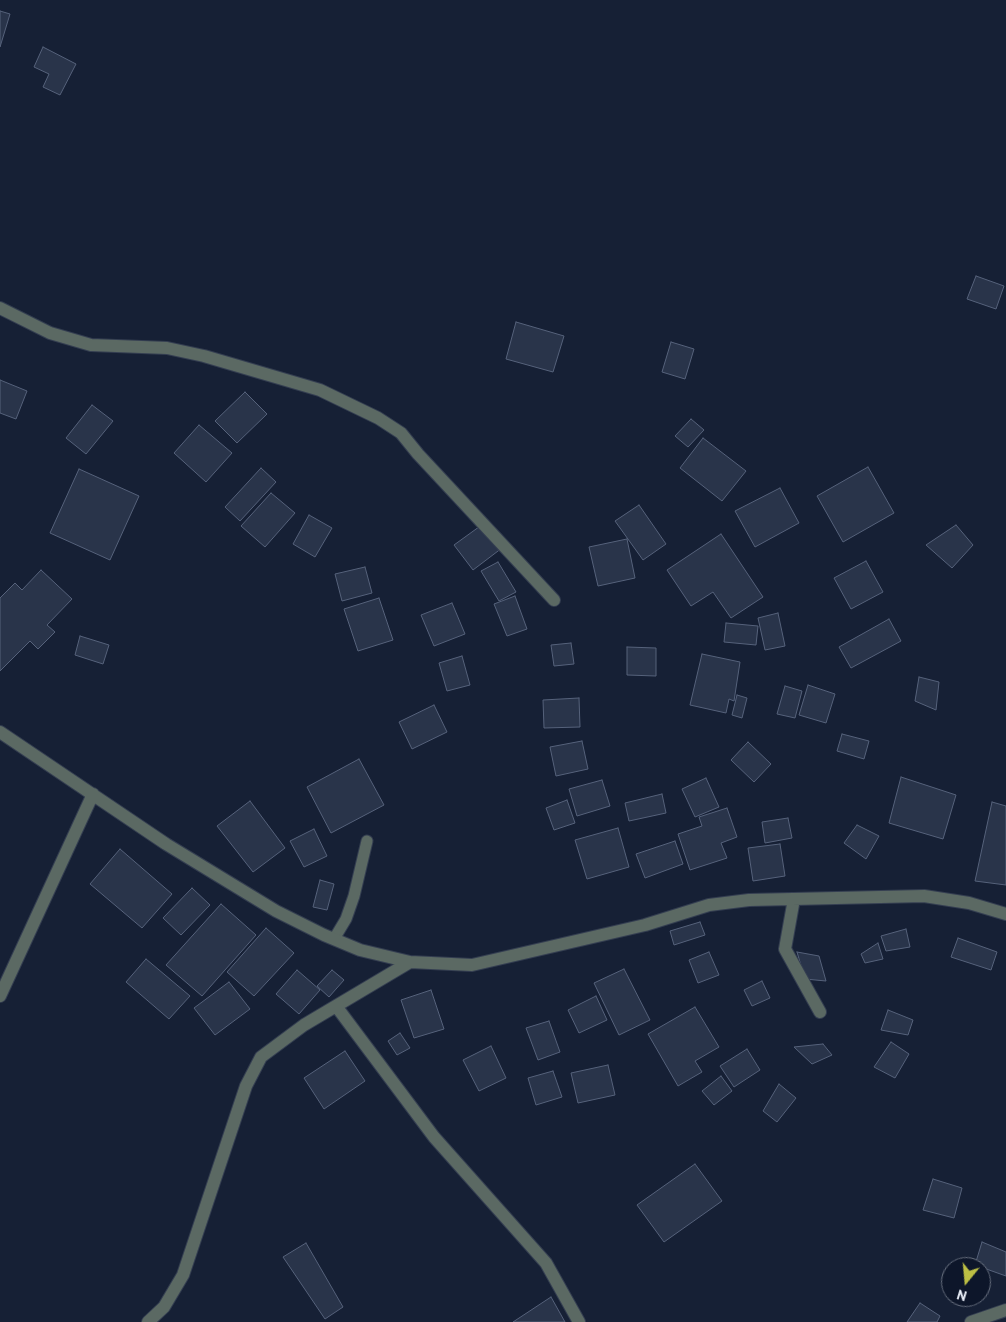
<!DOCTYPE html>
<html>
<head>
<meta charset="utf-8">
<style>
  body { margin:0 }
  #map { position:relative; width:1006px; height:1322px; overflow:hidden; background:#162035; font-family:"PT Sans",sans-serif }
  canvas { display:block }
  .north { position:absolute; left:941px; top:1257px; width:50px; height:50px; box-sizing:border-box; background:#0d162a; border:1px solid #676f7e; border-radius:50%; rotate:197deg; font-size:14px; font-weight:700; line-height:20px; text-align:center; color:#eff4fd }
  .north::after { content:''; display:block; margin:auto; width:18px; height:22px; background:#bcbf44; clip-path:polygon(50% 0,100% 100%,50% 72%,0 100%) }
</style>
</head>
<body>
<div id="map">
<canvas width="1006" height="1322"></canvas>
<div class="north">N</div>
</div>
<script>
const c = document.querySelector('canvas').getContext('2d');
c.lineJoin = 'round';
function fillPath(path, color) { c.fillStyle = color; c.fill(path, 'evenodd'); }
const shape = rows => new Path2D(rows.map(r => 'M' + r).join(''));
function strokePath(path, color, width, dash) { c.strokeStyle = color; c.lineWidth = width; c.lineCap = dash ? 'butt' : 'round'; c.setLineDash(dash || []); c.stroke(path); }
const building = shape([
  [0,11,10,14,0,47,0,11],
  [43,47,76,64,60,95,43,87,49,74,34,67,43,47],
  [976,276,1004,286,996,309,967,299,976,276],
  [516,322,564,336,553,372,506,359,516,322],
  [671,342,694,349,685,379,662,372,671,342],
  [0,380,27,391,16,419,0,413,0,380],
  [245,392,267,414,237,443,215,421,245,392],
  [92,405,113,421,86,454,66,438,92,405],
  [691,419,704,430,688,447,675,436,691,419],
  [199,425,232,453,206,482,174,453,199,425],
  [703,438,746,471,722,501,680,468,703,438],
  [868,467,894,513,843,542,817,496,868,467],
  [261,468,276,482,240,521,225,507,261,468],
  [79,469,139,496,110,560,50,533,79,469],
  [780,488,799,523,755,547,735,511,780,488],
  [271,493,295,513,265,547,241,526,271,493],
  [639,505,666,544,643,560,615,521,639,505],
  [309,515,332,528,315,557,293,544,309,515],
  [483,524,502,548,473,570,454,545,483,524],
  [956,525,973,545,952,568,926,545,956,525],
  [721,534,763,597,731,618,713,592,691,606,667,570,721,534],
  [627,539,635,578,598,586,589,547,627,539],
  [866,561,883,592,851,609,834,578,866,561],
  [498,562,516,592,499,601,481,571,498,562],
  [365,567,372,593,342,601,335,574,365,567],
  [41,570,72,599,47,625,55,632,38,649,30,641,0,671,0,598,15,583,22,590,41,570],
  [515,596,527,629,507,636,494,604,515,596],
  [379,598,393,640,358,651,344,609,379,598],
  [452,603,465,634,434,646,421,615,452,603],
  [778,613,785,646,765,650,758,618,778,613],
  [889,619,901,641,851,668,839,647,889,619],
  [726,623,758,626,756,645,724,642,726,623],
  [80,636,109,645,103,664,75,655,80,636],
  [571,643,574,664,554,666,551,645,571,643],
  [627,647,656,648,656,676,627,675,627,647],
  [702,654,740,662,734,701,729,699,726,713,690,705,702,654],
  [462,656,470,685,447,691,439,663,462,656],
  [919,677,939,682,936,710,915,701,919,677],
  [808,685,835,694,826,723,799,715,808,685],
  [785,686,802,691,795,718,777,714,785,686],
  [737,695,747,698,742,718,732,715,737,695],
  [579,698,580,727,544,728,543,700,579,698],
  [434,705,447,732,412,749,399,722,434,705],
  [842,734,869,741,864,759,837,751,842,734],
  [582,741,588,769,556,776,550,747,582,741],
  [748,742,771,764,754,782,731,760,748,742],
  [359,759,384,805,331,833,307,787,359,759],
  [901,777,956,795,943,839,889,823,901,777],
  [706,778,719,807,695,817,682,789,706,778],
  [602,780,610,806,577,816,569,789,602,780],
  [662,794,666,813,629,821,625,803,662,794],
  [567,800,575,823,554,830,546,808,567,800],
  [250,801,285,848,253,872,217,826,250,801],
  [992,802,1006,806,1006,885,975,881,992,802],
  [727,808,737,837,721,843,727,858,690,870,678,834,702,826,699,817,727,808],
  [788,818,792,838,765,843,762,822,788,818],
  [857,825,879,836,866,859,844,843,857,825],
  [618,828,629,867,587,879,575,840,618,828],
  [314,829,327,856,304,867,290,841,314,829],
  [675,841,683,864,645,878,636,854,675,841],
  [780,844,785,876,753,881,748,848,780,844],
  [120,849,172,894,142,928,90,884,120,849],
  [320,880,334,884,327,910,313,907,320,880],
  [192,888,210,905,181,935,163,918,192,888],
  [221,904,256,935,202,996,166,965,221,904],
  [700,922,705,935,674,945,670,931,700,922],
  [266,928,294,953,254,996,227,972,266,928],
  [906,929,910,947,886,951,881,936,906,929],
  [958,938,997,952,991,970,951,957,958,938],
  [878,943,883,959,865,963,861,954,878,943],
  [709,952,719,975,698,983,689,960,709,952],
  [797,952,819,956,826,981,805,979,797,952],
  [146,959,190,996,169,1019,126,982,146,959],
  [624,969,650,1020,619,1035,594,983,624,969],
  [297,970,320,990,299,1014,276,994,297,970],
  [332,970,344,980,329,997,317,986,332,970],
  [762,981,770,998,752,1006,744,990,762,981],
  [229,982,250,1009,215,1035,194,1008,229,982],
  [431,990,444,1029,414,1038,401,1000,431,990],
  [596,996,607,1020,579,1033,568,1010,596,996],
  [695,1007,719,1047,695,1061,702,1072,678,1086,648,1034,695,1007],
  [888,1010,913,1020,908,1035,881,1030,888,1010],
  [549,1021,560,1052,538,1060,526,1028,549,1021],
  [400,1033,410,1048,397,1055,388,1041,400,1033],
  [891,1042,909,1054,895,1078,874,1067,891,1042],
  [823,1044,832,1055,812,1064,794,1047,823,1044],
  [491,1046,506,1078,479,1091,463,1060,491,1046],
  [747,1049,760,1070,734,1087,720,1066,747,1049],
  [345,1051,365,1081,324,1109,304,1078,345,1051],
  [608,1065,615,1095,578,1103,571,1073,608,1065],
  [553,1071,562,1097,536,1105,528,1078,553,1071],
  [721,1076,732,1091,714,1105,702,1091,721,1076],
  [779,1084,796,1098,777,1122,763,1111,779,1084],
  [695,1164,722,1201,664,1242,637,1205,695,1164],
  [933,1179,962,1188,954,1218,923,1210,933,1179],
  [982,1242,1006,1252,1006,1276,975,1265,982,1242],
  [306,1243,343,1307,325,1319,283,1257,306,1243],
  [551,1297,565,1322,513,1322,551,1297],
  [920,1303,940,1316,937,1322,907,1322,920,1303]
]);
fillPath(building, '#29344a');
strokePath(building, '#56627b', 1);
const lane = shape([
  [334,939,346,919,354,896,367,841]
]);
const street = shape([
  [0,308,50,333,91,345,167,348,204,356,320,390,378,418,401,433,418,454,554,600],
  [0,732,166,844,276,911,324,935,360,950,410,962,472,965,645,925,709,905,749,900,924,896,969,903,1006,914],
  [794,899,785,949,820,1012],
  [0,996,93,794],
  [336,1006,434,1137,546,1263,579,1322],
  [148,1322,164,1307,183,1275,246,1086,261,1057,304,1025,410,962],
  [971,1322,1006,1310]
]);
strokePath(lane, '#343e51', 13);
strokePath(street, '#343e51', 14);
strokePath(lane, '#5b6963', 11);
strokePath(street, '#5b6963', 12);
</script>
</body>
</html>
